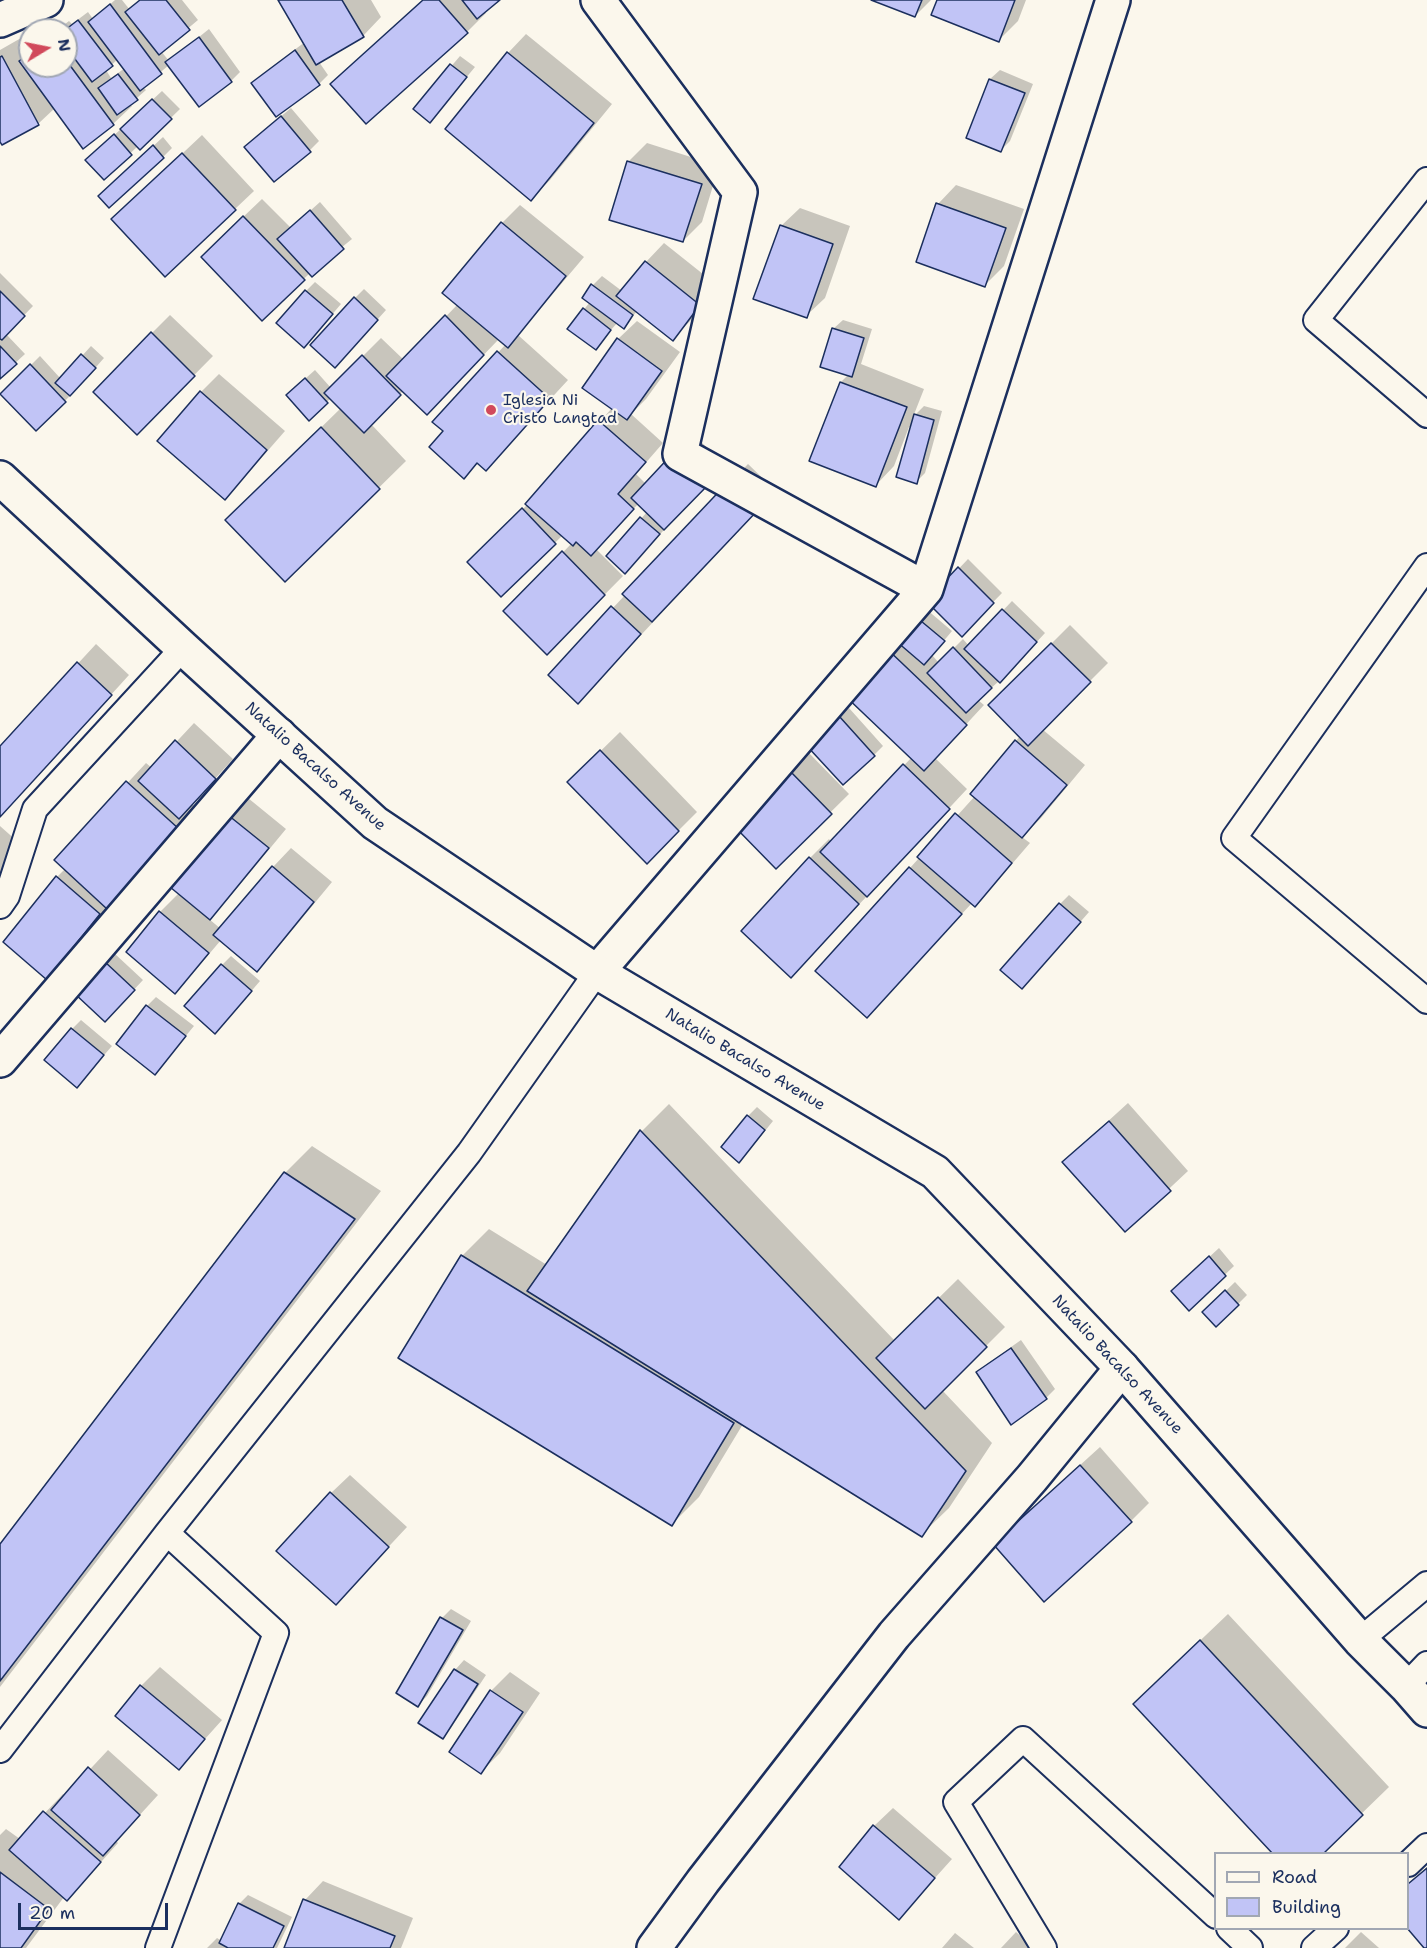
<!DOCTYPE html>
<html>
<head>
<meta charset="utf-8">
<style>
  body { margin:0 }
  #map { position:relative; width:1427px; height:1948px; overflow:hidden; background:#fbf7ec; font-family:"Shantell Sans",sans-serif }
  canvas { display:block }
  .legend { position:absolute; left:1214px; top:1852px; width:195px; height:78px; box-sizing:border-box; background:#fbf7ec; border:2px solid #a1a7b3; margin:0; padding:8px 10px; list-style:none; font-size:18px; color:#1b2f5e }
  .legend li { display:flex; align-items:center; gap:12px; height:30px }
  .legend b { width:30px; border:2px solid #a1a7b3 }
  .north { position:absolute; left:18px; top:18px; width:60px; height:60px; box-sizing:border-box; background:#fbf7ec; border:2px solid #a1a7b3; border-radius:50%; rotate:80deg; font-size:16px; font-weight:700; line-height:24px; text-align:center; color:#1b2f5e }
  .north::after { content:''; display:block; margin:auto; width:21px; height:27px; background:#d1495b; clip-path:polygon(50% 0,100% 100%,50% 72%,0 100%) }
  .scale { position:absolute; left:18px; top:1903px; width:150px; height:27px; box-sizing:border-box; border:3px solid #1b2f5e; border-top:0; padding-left:8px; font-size:18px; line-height:21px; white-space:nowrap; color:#1b2f5e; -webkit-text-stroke:4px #fbf7ec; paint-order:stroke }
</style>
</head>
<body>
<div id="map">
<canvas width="1427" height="1948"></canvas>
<ul class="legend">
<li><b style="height:8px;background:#fbf7ec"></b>Road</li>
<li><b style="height:16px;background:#c1c4f6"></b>Building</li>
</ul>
<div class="north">N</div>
<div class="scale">20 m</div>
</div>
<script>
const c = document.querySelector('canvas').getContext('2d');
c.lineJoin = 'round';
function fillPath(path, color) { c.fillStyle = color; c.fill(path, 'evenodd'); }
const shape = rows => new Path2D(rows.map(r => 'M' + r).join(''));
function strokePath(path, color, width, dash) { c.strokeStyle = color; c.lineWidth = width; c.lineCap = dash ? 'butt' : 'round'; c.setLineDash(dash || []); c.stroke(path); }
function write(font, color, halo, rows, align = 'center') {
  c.font = font + ' "Shantell Sans",sans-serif'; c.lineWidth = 4.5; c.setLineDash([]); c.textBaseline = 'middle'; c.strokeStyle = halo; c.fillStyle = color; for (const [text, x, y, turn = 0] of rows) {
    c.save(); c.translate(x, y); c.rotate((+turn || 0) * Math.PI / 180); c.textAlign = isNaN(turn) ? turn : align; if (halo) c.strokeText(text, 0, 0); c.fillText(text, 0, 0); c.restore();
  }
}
fillPath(shape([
  [115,0,122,0,130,10,140,0,182,0,198,20,161,51,169,61,209,29,240,72,231,81,169,65,143,87,146,90,130,104,132,106,113,124,55,108,38,124,2,143,0,139,0,50,21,38,30,52,30,66,66,66,66,30,57,30,69,21,72,24,88,12,93,19],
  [118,59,125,68,111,78,106,70],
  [279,0,371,0,381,17,363,36,319,62,328,75,319,84,253,83,262,74,305,42],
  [423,0,498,0,484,11,486,13,467,32,366,122,332,84],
  [875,0,931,0,915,16],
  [938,0,1026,0,1018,21,999,40],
  [526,34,612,104,550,180,531,199,508,53],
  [460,56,475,67,430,121,415,109],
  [1000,70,1033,84,1010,141,1001,150,968,138,990,79],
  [162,91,180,109,140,148,138,146,104,178,96,152],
  [291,108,319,141,310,150,255,138],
  [202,135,254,191,235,209,132,201],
  [163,137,172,148,163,157,109,187],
  [647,143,719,166,702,222,683,241,628,162],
  [956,185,1024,209,1004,266,985,285,938,204],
  [262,199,291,228,320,202,352,239,310,273,262,319,221,238],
  [520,205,584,257,518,335,568,380,486,469,479,462,464,477,445,431,434,422,506,344,499,339,445,395,404,390,371,424,406,461,285,580,254,493,341,408,331,398,309,419,297,386,315,370,331,388,381,338,404,360,458,304,502,223],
  [800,208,850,226,825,298,806,316,781,226],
  [664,243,718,286,691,320,673,339,637,311,624,327,618,322,595,348,569,328,590,302,593,285,602,276,622,291,646,262],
  [0,273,33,306,6,334,25,354,0,377],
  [315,282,341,304,313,337,306,291],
  [364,289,386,310,344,357,355,298],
  [170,315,213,356,137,433,152,333],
  [843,320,872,329,861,364,924,389,913,417,924,406,942,411,925,473,916,482,912,428,909,427,894,466,876,485,811,460,841,382,849,374,833,329],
  [637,321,680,352,646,399,631,414,663,443,636,474,646,484,694,435,725,465,634,562,608,556,647,512,639,503,596,549,623,576,547,653,506,611,572,543,563,535,501,595,469,562,528,504,612,408,618,339],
  [91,346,104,358,74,392,36,429,2,394,40,356,61,379],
  [219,374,285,431,243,479,225,498,201,392],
  [748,464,776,491,596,683,550,675],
  [968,559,1002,593,962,634,928,601],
  [1012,601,1045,633,1009,672,978,700,984,705,935,758,967,789,810,957,743,931,810,858,829,839,831,842,912,757,843,692,919,603,952,631,932,655,939,663,963,639,969,646],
  [1070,625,1108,663,1042,729,1085,765,1041,818,1022,837,1030,843,993,886,974,905,972,903,867,1016,817,971,975,796,972,793,1020,736,990,705],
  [96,644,129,675,0,817,0,748],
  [849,708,883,746,874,755,817,736],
  [194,723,233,759,192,804,197,809,109,905,65,959,47,978,57,877,65,869,56,860,146,763,152,768],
  [620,732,697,812,647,862,569,782],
  [809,753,849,794,776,866,736,826],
  [248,798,286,829,228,899,209,919,221,929,273,867,291,848,332,882,275,951,257,970,221,940,193,973,175,992,128,952,160,912,179,893,229,816],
  [0,826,27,850,0,882],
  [1069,895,1089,912,1031,978,1060,904],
  [114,953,143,980,114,1011,105,962],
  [231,956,260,981,224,1023,222,965],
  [156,997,194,1026,155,1073,147,1006],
  [81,1020,112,1046,77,1086,72,1029],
  [1128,1103,1188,1171,1125,1230,1083,1144],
  [669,1104,895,1341,958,1279,1005,1327,942,1390,992,1443,949,1508,921,1535,743,1424,699,1497,672,1524,462,1256,489,1229,547,1265,642,1131],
  [757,1107,773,1121,748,1152,748,1116],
  [312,1146,381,1191,0,1687,0,1546,285,1173],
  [1219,1248,1234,1266,1189,1309,1182,1282],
  [1235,1282,1247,1295,1238,1304,1204,1312],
  [1021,1340,1055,1389,1046,1398,978,1373,987,1364],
  [1100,1447,1149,1503,1131,1521,1013,1526],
  [350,1475,407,1527,336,1603,331,1493],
  [451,1609,471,1621,427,1696,418,1705,398,1692,442,1618],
  [1228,1614,1389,1787,1320,1854,1162,1677],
  [464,1660,486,1675,451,1728,442,1737,455,1670],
  [160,1667,222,1720,179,1768,117,1716,141,1686],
  [510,1672,540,1693,500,1753,481,1772,451,1752,491,1691],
  [108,1750,158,1795,116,1841,118,1843,85,1880,66,1899,64,1897,26,1948,0,1948,0,1835,6,1829,20,1839,63,1794,65,1796],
  [893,1808,952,1859,899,1918,874,1826],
  [1427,1867,1427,1948,1426,1948,1408,1926,1408,1883],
  [323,1881,413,1918,401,1948,286,1948,305,1900],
  [248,1895,292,1917,277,1948,207,1948,217,1938,222,1941,239,1904],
  [1016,1932,1034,1948,1001,1948],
  [1361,1932,1379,1948,1345,1948],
  [955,1933,974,1948,942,1948]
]), '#0003');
const building = shape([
  [140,0,166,0,190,30,159,55,125,12,140,0],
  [278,0,342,0,364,37,316,65,278,0],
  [423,0,439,0,468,33,366,124,330,84,423,0],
  [462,0,500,0,477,19,462,0],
  [871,0,922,0,915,17,871,0],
  [937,0,1015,0,999,42,931,15,937,0],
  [110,4,162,74,140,91,88,22,110,4],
  [78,20,113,66,92,82,66,47,65,30,78,20],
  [199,37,232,82,199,107,165,62,199,37],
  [295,50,320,85,276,117,251,83,295,50],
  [507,52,594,123,531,201,445,129,507,52],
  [30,53,30,66,66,66,66,60,114,125,83,149,19,61,30,53],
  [2,56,39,125,2,145,0,142,0,57,2,56],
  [450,64,467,77,430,123,413,109,450,64],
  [118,74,138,100,117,115,98,88,118,74],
  [989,79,1025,93,1001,152,966,138,989,79],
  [152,99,172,119,140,150,120,129,152,99],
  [281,116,311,152,274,182,244,147,281,116],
  [114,134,132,155,104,180,85,160,114,134],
  [153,145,164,158,109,208,98,196,153,145],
  [182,153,236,210,165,277,111,219,182,153],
  [627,161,702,184,683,242,609,220,627,161],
  [936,203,1006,228,985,287,916,262,936,203],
  [310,210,344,249,312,277,277,239,310,210],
  [243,216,305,280,262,321,201,257,243,216],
  [501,222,566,276,508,348,442,293,501,222],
  [780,225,833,244,807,318,753,299,780,225],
  [645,261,700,305,673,341,616,296,645,261],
  [591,284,633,315,624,329,582,298,591,284],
  [305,290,333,314,304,348,276,323,305,290],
  [0,291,25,316,2,340,0,339,0,291],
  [354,297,378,320,335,368,310,345,354,297],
  [583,308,611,330,596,350,567,329,583,308],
  [445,315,484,355,427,415,386,376,445,315],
  [832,328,864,338,852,377,820,367,832,328],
  [151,332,195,376,137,435,93,392,151,332],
  [617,338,662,371,627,420,582,388,617,338],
  [0,346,17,364,0,379,0,346],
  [497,351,550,399,486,471,477,463,464,479,429,447,443,431,432,422,497,351],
  [81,354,96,368,70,396,55,383,81,354],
  [362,355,401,395,364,433,324,393,362,355],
  [30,364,66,402,36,431,0,394,30,364],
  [305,378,328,403,309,421,286,395,305,378],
  [840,382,907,407,876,487,809,461,840,382],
  [200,391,267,450,225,500,157,441,200,391],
  [914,414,934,420,917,484,896,477,914,414],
  [598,420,646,462,618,494,634,509,591,556,576,542,573,546,525,504,598,420],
  [321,427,380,489,285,582,225,520,321,427],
  [674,452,708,485,664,530,631,498,674,452],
  [729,481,758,510,652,622,622,594,729,481],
  [522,508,556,544,501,597,467,562,522,508],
  [640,517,660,534,625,574,606,556,640,517],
  [562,551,605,595,547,655,503,611,562,551],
  [958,567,994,603,962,637,926,601,958,567],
  [611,606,641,634,578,704,548,675,611,606],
  [1002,609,1037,642,1000,683,964,649,1002,609],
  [909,611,945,641,924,665,889,635,909,611],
  [1051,643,1091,682,1028,746,988,705,1051,643],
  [884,646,967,725,924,771,841,692,884,646],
  [953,647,992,688,966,713,927,673,953,647],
  [77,662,112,695,0,817,0,746,77,662],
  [839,716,875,756,843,785,806,745,839,716],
  [175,740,216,779,179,819,138,781,175,740],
  [1015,740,1067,785,1022,838,970,794,1015,740],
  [600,750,679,831,647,864,567,782,600,750],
  [903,764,950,809,867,897,820,852,903,764],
  [789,770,832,814,776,869,734,826,789,770],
  [126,781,179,829,107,909,54,860,126,781],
  [955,813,1012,863,975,907,917,857,955,813],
  [228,815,269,848,210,920,170,887,228,815],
  [809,857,859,904,791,978,741,931,809,857],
  [272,866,314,902,257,972,213,935,272,866],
  [909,867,962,914,867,1018,815,971,909,867],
  [56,876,100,914,47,980,3,942,56,876],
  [1059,903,1081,922,1022,989,1000,970,1059,903],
  [159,911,209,953,175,994,126,952,159,911],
  [104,961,135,990,105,1022,74,993,104,961],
  [221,964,252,991,215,1034,184,1006,221,964],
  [146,1005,186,1036,155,1075,116,1044,146,1005],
  [71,1028,104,1055,77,1088,44,1060,71,1028],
  [747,1115,765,1130,739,1163,721,1147,747,1115],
  [1109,1121,1171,1191,1125,1232,1062,1162,1109,1121],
  [640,1130,966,1471,922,1537,527,1291,640,1130],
  [284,1172,355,1219,0,1681,0,1544,284,1172],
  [461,1255,734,1423,672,1526,398,1358,461,1255],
  [1209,1256,1226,1276,1189,1311,1171,1291,1209,1256],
  [1225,1290,1239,1305,1216,1327,1202,1312,1225,1290],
  [938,1297,987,1347,925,1409,876,1358,938,1297],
  [1011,1348,1047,1399,1011,1425,976,1372,1011,1348],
  [1080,1465,1132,1522,1044,1602,993,1544,1080,1465],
  [330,1492,389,1547,336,1605,276,1551,330,1492],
  [440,1617,463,1630,418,1707,396,1693,440,1617],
  [1200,1640,1363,1815,1323,1854,1273,1854,1133,1704,1200,1640],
  [454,1669,478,1684,443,1739,418,1723,454,1669],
  [140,1685,205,1739,179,1770,115,1716,140,1685],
  [490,1690,523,1712,481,1774,449,1752,490,1690],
  [88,1767,140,1815,103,1856,51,1810,88,1767],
  [43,1811,101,1862,67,1901,9,1850,43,1811],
  [873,1825,935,1878,899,1920,839,1867,873,1825],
  [1427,1868,1427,1948,1424,1948,1407,1928,1408,1884,1427,1868],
  [0,1872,49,1909,21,1948,0,1948,0,1872],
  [303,1899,395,1936,390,1948,284,1948,303,1899],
  [238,1903,284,1926,273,1948,228,1948,219,1943,238,1903]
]);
fillPath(building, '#c1c4f6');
strokePath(building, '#1b2f5e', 1.5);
const lane = shape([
  [1427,180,1316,320,1427,415],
  [1427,566,1234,838,1427,1001],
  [0,906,7,896,35,809,183,648],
  [1360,1640,1427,1584],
  [1406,1686,1427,1664],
  [0,1750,167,1533,469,1153,597,972],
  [1408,1864,1427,1846],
  [1229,1928,1250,1948],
  [158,1948,276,1633,167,1533],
  [1044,1948,956,1802,1023,1739,1216,1916],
  [1314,1948,1336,1928]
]);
const street = shape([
  [598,0,740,192,680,454,926,589],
  [0,20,46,0],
  [597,972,926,589,1113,0],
  [0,1060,279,735],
  [654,1948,703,1881,894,1635,1032,1478,1122,1368]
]);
const highway = shape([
  [0,478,183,648,375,823,597,972,935,1172,1122,1368,1360,1640,1406,1686,1427,1710]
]);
strokePath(lane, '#1b2f5e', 28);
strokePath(street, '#1b2f5e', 38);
strokePath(highway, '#1b2f5e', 38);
strokePath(lane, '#fbf7ec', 24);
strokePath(street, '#fbf7ec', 33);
strokePath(highway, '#fbf7ec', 33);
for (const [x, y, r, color] of [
  [491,410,6,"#d1495b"]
]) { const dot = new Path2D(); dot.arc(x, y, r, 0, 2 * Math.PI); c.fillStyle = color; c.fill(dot); strokePath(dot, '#fbf7ec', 2); }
write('16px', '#1b2f5e', '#fbf7ec', [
  ["Iglesia Ni",503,401],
  ["Cristo Langtad",503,419]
], 'left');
write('16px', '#1b2f5e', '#fbf7ec', [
  ["Natalio Bacalso Avenue",315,767,42],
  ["Natalio Bacalso Avenue",745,1060,31],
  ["Natalio Bacalso Avenue",1117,1365,47]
]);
</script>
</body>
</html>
